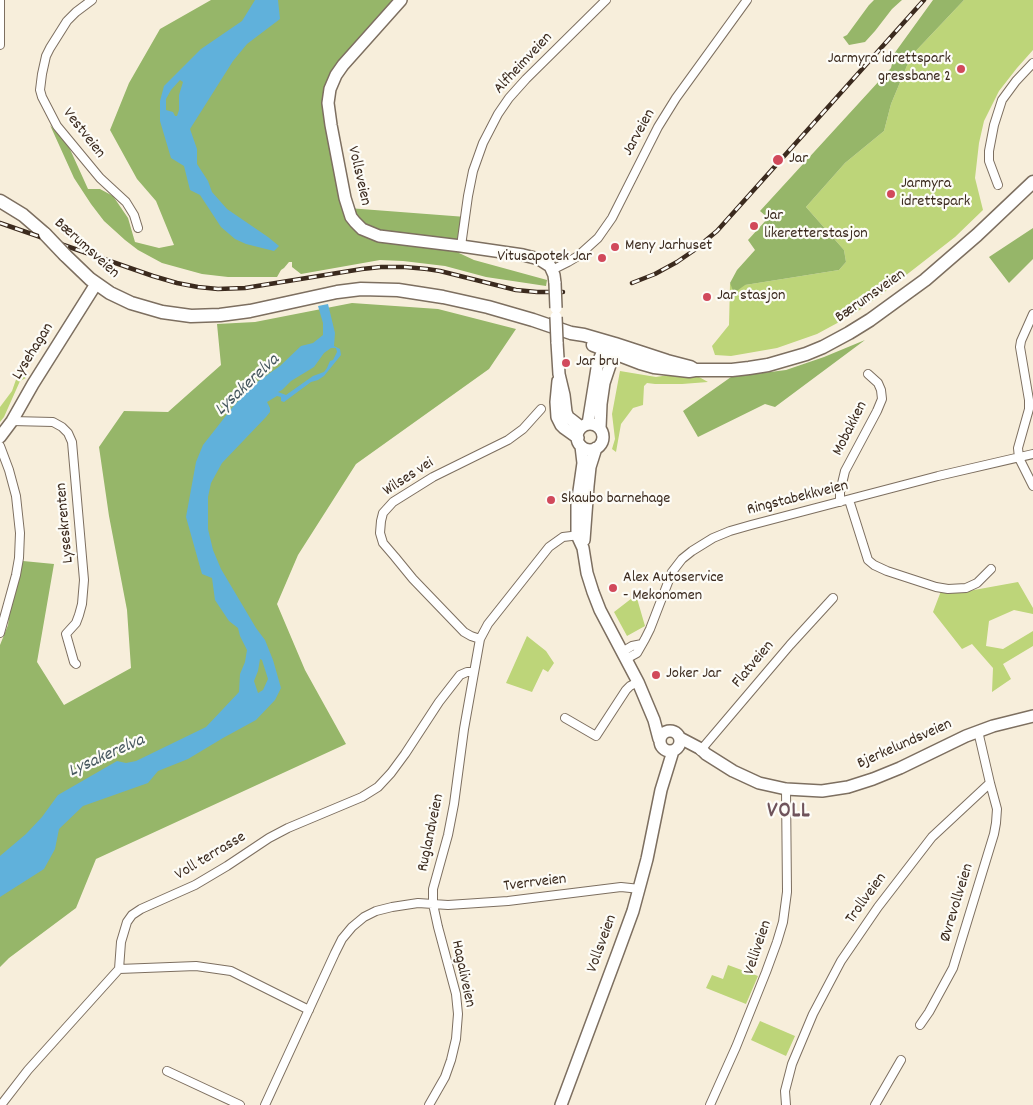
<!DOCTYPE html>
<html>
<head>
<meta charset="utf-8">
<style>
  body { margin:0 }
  canvas { display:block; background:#f7eedb }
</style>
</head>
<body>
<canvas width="1033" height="1105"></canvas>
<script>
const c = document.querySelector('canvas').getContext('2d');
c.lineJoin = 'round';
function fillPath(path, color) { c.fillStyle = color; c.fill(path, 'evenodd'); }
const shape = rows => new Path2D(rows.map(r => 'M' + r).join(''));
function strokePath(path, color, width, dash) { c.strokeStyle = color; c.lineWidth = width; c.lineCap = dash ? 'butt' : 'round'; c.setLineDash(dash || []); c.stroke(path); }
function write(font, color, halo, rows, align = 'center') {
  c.font = font + ' Dekko,sans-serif'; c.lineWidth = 4.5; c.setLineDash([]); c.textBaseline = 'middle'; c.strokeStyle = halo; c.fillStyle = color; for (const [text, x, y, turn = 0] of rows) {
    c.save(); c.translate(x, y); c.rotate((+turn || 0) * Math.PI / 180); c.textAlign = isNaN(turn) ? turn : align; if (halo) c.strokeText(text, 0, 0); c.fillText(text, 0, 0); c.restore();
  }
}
fillPath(shape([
  [964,0,1033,0,1033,50,1017,68,999,91,984,121,979,143,975,178,983,210,955,237,878,297,854,314,817,334,777,348,731,356,715,355,712,346,729,325,730,284,745,285,839,270,846,262,844,250,806,207,845,163,884,131,891,104,911,56],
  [19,371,26,378,20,381,4,417,0,422,0,407,12,391],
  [620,371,656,377,675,374,699,377,708,382,682,384,655,384,647,383,644,386,643,405,633,408,621,424,616,452,612,449,615,439,612,414],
  [1018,582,1033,608,1033,614,1014,610,989,621,986,646,1003,649,1033,631,1033,646,1003,664,1011,679,992,692,993,668,972,644,962,649,933,612,941,591,963,592],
  [636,595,645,626,627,636,614,612],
  [527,636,546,651,554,663,548,672,543,669,532,692,506,683],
  [728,965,758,976,746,1004,706,988,712,975,723,979],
  [760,1021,795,1036,786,1056,751,1040]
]), '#bdd579');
fillPath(shape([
  [211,0,401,0,351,56,328,103,348,208,466,217,459,253,474,260,547,280,546,286,486,277,445,266,403,261,380,260,301,274,292,267,292,262,289,262,284,268,281,270,277,277,228,277,202,274,162,263,138,250,125,240,104,221,91,204,74,178,50,125,69,147,88,189,100,189,113,196,128,218,135,242,159,248,174,245,156,201,137,179,110,130,129,83,160,29],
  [874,0,902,0,892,9,875,31,865,42,849,45,843,37,847,35,869,5],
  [933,0,964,0,911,56,891,104,884,131,845,163,806,207,844,250,846,262,839,270,745,285,734,293,730,283,737,270,755,250,748,240,768,218,760,211,891,68,892,64,891,58],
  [1033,228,1033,259,1009,283,989,257],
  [352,303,438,309,516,329,489,369,356,464,298,555,277,604,305,670,346,744,96,859,76,908,9,958,0,967,0,645,8,625,12,591,23,561,54,564,37,662,64,705,131,668,127,610,109,516,99,447,124,411,168,412,221,365,217,324,255,322],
  [865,340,775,407,765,404,698,437,683,411,731,377,786,370,824,357]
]), '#96b669');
fillPath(shape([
  [255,0,278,0,280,19,247,44,233,61,190,129,197,149,197,164,208,181,212,192,227,209,268,237,279,246,274,251,246,244,235,239,221,227,200,195,190,190,184,166,171,158,160,121,160,101,164,86,201,49,242,21],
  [180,80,183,82,179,95,179,110,177,116,175,116,173,112,166,110,166,99,171,90],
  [328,304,335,333,334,346,340,349,341,355,324,376,318,380,311,382,284,402,281,401,281,397,277,396,267,402,270,408,270,412,266,417,222,463,211,483,208,497,208,529,213,550,221,569,256,628,265,640,273,660,281,688,275,700,256,720,223,738,188,759,158,771,148,783,83,806,59,829,55,849,44,869,0,897,0,856,26,834,42,817,58,795,117,761,126,763,136,761,206,727,239,692,240,674,245,662,247,650,240,636,238,628,229,621,215,600,212,578,202,574,186,517,196,462,203,445,232,408,250,387,280,366,301,346,313,343,323,335,323,323,318,306],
  [331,348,336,348,337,352,333,360,330,361,327,368,324,372,313,376,286,395,278,392,282,390,291,381,314,367,324,353],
  [260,659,262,660,268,679,263,690,258,693,254,681,258,671]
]), '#60b1db');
const street = shape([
  [92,0,76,12,67,21,50,48,46,56,42,74,40,90,42,97,57,126,100,178,126,202,134,215,138,228],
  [0,45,0,0],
  [998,185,989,161,989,151,994,125,1002,100,1016,81,1033,63],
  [461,246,468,196,473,171,483,143,498,114,509,98,526,79,606,0],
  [552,270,568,262,578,256,598,238,612,218,658,127,676,98,747,0],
  [1033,314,1021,341,1020,347,1029,400,1029,409,1018,448,1019,458,1033,486],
  [12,421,53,422,62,427,68,433,72,442,84,580,82,604,79,615,76,623,66,634,74,662,76,664],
  [0,446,9,470,16,496,20,533,19,558,16,575,0,633],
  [849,500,868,560,874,565,887,571,936,587,948,589,966,588,977,583,991,569],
  [840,502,840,492,845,471,877,411,882,399,881,390,878,383,868,374],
  [480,639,471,636,464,632,413,579,395,557,383,543,380,533,381,521,383,513,393,502,433,477,508,440,523,429,541,409],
  [622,652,632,646,642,644],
  [626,659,637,653,645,639,650,629,672,572,682,559,692,551,713,538,730,531,751,525,938,476,1033,454],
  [565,718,596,736,626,690,630,686,638,682],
  [700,751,790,645,833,598],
  [119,969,196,966,231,971,309,1010],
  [920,1025,929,1012,953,968,994,834,996,823,997,809,990,783],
  [167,1071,240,1105],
  [1,1105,28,1070,119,969,121,942,127,922,132,915,141,909,195,885,227,866,269,838,288,828,362,797,378,787,391,773,405,754,439,702,460,675,467,672,474,672],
  [265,1105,335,953,342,939,352,927,364,917,376,911,392,907,418,903,433,904,433,889,448,835,454,804,464,729,480,639,488,624,549,547,563,537,580,535],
  [429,1105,445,1077,451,1060,456,1039,458,1014,456,994,438,927,433,904,448,905,508,901,621,887,640,889],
  [710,1105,736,1047,766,972,777,942,783,922,787,892,786,789],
  [786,1105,785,1091,792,1064,813,1014,841,961,878,907,932,837,990,783,978,731],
  [875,1105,901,1060]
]);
const secondary = shape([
  [401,0,343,65,336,75,330,89,328,103,331,125,345,198,351,217,355,222,362,229,379,236,461,246,523,255,539,259,550,266,554,275,555,283],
  [557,342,559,374,564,395,566,412,568,417,572,420,581,427],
  [558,381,556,402,557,417,561,425,564,428,578,438],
  [588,424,598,362,604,349,611,346],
  '577 437a13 13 0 1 1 26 0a13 13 0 1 1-26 0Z',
  [600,428,601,404,604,383,614,353,615,346],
  [0,437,12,421,33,384,96,284],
  [581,446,583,463,577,505,577,535,583,548,587,573,593,592,600,610,638,682,654,720,659,739],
  [584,540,588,486,590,467,596,448],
  '660 741a10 10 0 1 1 20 0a10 10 0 1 1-20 0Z',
  [680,738,701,749,706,754,733,771,759,783,786,789,822,791,848,787,873,779,900,768,966,736,993,726,1033,716],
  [561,1105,618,952,633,911,647,859,661,790,673,751]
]);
const primary = shape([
  [0,201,23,215,45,234],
  [65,255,90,279,110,293,131,303,162,312,191,316,220,315,250,311,337,292,361,289,398,290,443,297,488,307,533,320,571,333,584,335,615,344,667,361,690,367,695,370],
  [593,345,640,363,654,367,689,371,695,370,732,370,749,368,768,365,806,354,823,347,849,333,870,320,925,280,977,235,1033,182]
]);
strokePath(street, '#7d6f60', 10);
strokePath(secondary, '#7d6f60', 14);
strokePath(primary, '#7d6f60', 15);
strokePath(street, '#fff', 8);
strokePath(secondary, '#fff', 11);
strokePath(primary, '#fff', 12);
const rail = shape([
  [0,223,153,276,177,283,198,287,218,289,245,288,362,269,381,267,405,267,427,269,440,271,516,290,537,292,563,292],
  [632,283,655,274,677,262,693,251,717,231,924,0]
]);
strokePath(rail, '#3b2a1e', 4.5);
strokePath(rail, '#fdfcf7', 2.5, [8]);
const secondaryBridge = shape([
  [555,283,556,308],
  [556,317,557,342]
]);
const primaryBridge = shape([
  [45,234,65,255]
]);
strokePath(secondaryBridge, '#7d6f60', 14, []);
strokePath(primaryBridge, '#7d6f60', 15, []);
strokePath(secondaryBridge, '#fff', 11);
strokePath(primaryBridge, '#fff', 12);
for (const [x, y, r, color] of [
  [961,69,5,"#d1495b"],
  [778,160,6,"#d1495b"],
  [891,194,5,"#d1495b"],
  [754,226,5,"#d1495b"],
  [615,247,5,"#d1495b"],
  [602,258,5,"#d1495b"],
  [707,297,5,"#d1495b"],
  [566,363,5,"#d1495b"],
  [551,500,5,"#d1495b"],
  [613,588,5,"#d1495b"],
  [656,675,5,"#d1495b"]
]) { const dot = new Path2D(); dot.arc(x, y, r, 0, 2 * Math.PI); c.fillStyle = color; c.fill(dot); strokePath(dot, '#fdfcf7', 2); }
write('16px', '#3b2a1e', '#fdfcf7', [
  ["Jarmyra idrettspark",951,60,"right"],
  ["gressbane 2",951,78,"right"],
  ["Jar",789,160],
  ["Jarmyra",901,185],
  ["idrettspark",901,203],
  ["Jar",764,217],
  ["likeretterstasjon",764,235],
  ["Meny Jarhuset",625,247],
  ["Vitusapotek Jar",592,258,"right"],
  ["Jar stasjon",717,297],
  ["Jar bru",576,363],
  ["Skaubo barnehage",561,500],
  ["Alex Autoservice",623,579],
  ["- Mekonomen",623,597],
  ["Joker Jar",666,675]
], 'left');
write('16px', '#3b2a1e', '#fdfcf7', [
  ["Alfheimveien",524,64,-47],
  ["Jarveien",640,133,-61],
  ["Vestveien",83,134,52],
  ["Vollsveien",358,176,77],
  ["Bærumsveien",86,249,42],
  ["Bærumsveien",871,297,-35],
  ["Lysehagan",34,352,-58],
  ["Mobakken",851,429,-63],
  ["Wilses vei",409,478,-33],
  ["Ringstabekkveien",798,499,-14],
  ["Lyseskrenten",66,523,-95],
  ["Flatveien",754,665,-50],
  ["Bjerkelundsveien",905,745,-24],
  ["Ruglandveien",432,833,-78],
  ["Voll terrasse",211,857,-31],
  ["Tverrveien",535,884,-7],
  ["Trollveien",867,899,-54],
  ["Øvrevollveien",958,903,-73],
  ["Vollsveien",603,944,-70],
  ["Velliveien",759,948,-71],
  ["Hagaliveien",462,974,78]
]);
write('italic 18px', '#485960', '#fdfcf7', [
  ["Lysakerelva",248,386,-43],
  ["Lysakerelva",107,757,-24]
]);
c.letterSpacing = '1px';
write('bold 21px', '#6e535b', '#fdfcf7', [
  ["VOLL",789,813]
]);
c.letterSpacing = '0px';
</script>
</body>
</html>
